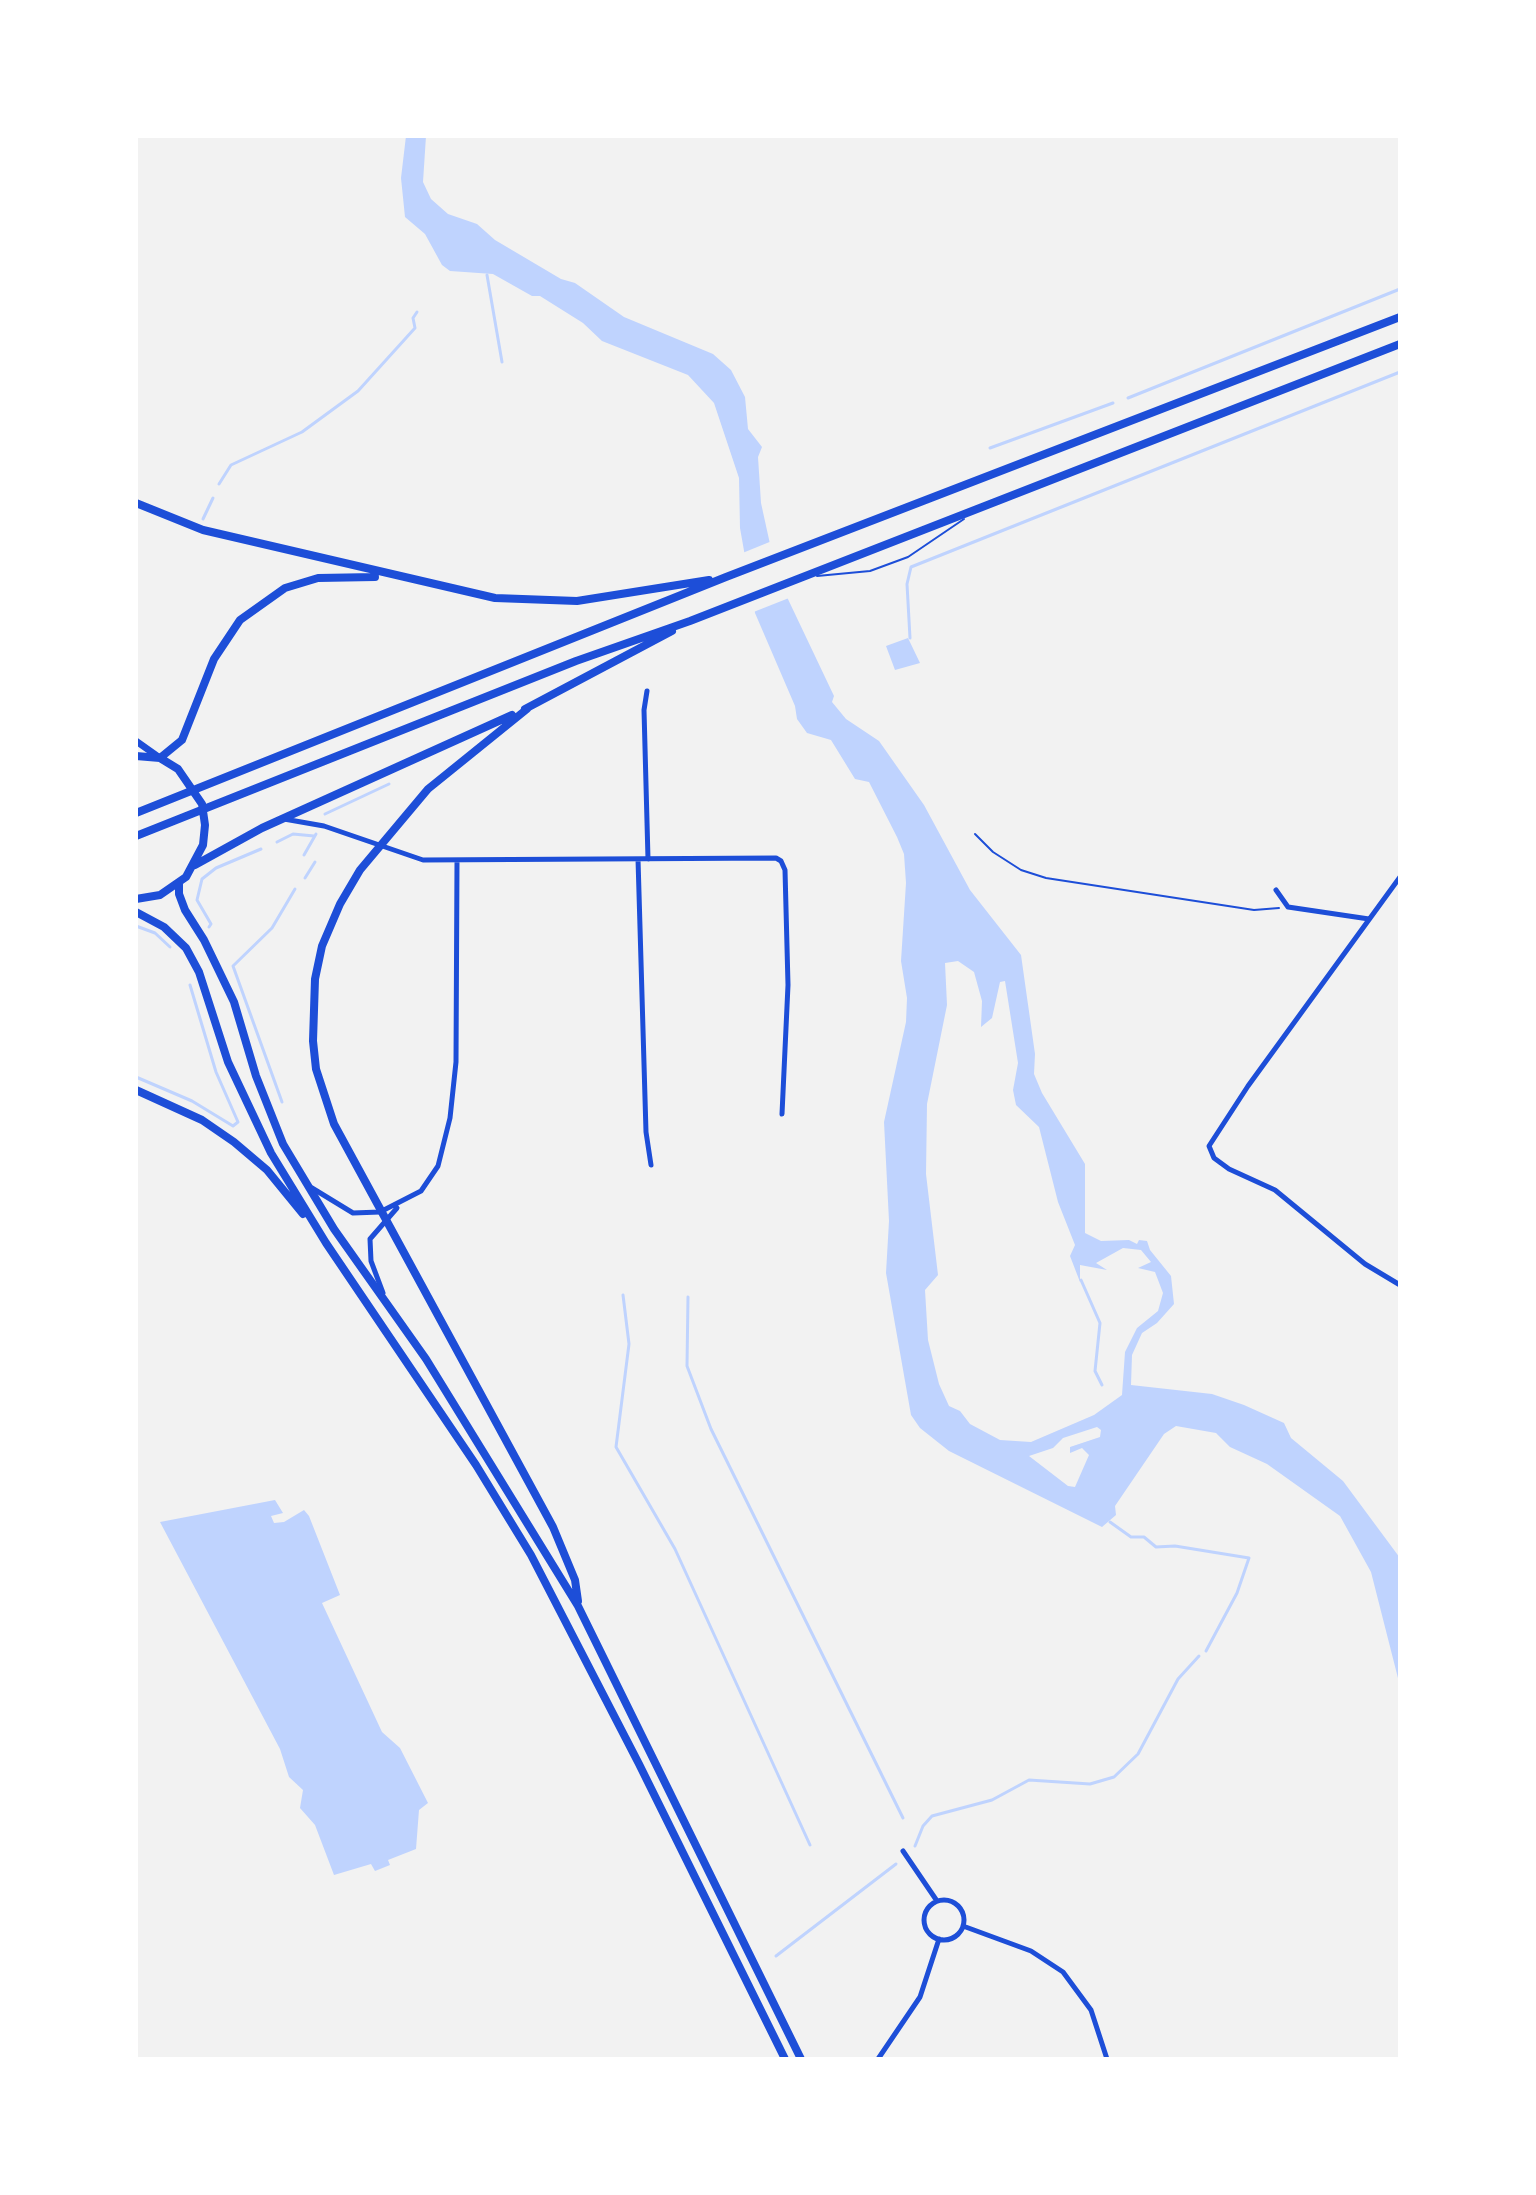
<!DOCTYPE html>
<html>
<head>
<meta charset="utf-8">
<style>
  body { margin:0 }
  #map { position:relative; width:1536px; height:2195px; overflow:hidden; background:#f2f2f2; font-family:Bitter,serif }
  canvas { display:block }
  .frame { position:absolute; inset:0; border:138px solid #fff; pointer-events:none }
</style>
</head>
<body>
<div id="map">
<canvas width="1536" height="2195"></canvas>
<div class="frame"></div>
</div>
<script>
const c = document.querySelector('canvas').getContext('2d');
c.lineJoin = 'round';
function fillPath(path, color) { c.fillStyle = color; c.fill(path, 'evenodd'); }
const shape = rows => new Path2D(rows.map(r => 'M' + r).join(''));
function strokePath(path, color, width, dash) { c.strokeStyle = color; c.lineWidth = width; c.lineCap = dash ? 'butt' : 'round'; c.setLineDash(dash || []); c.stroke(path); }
fillPath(shape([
  [406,136,426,136,423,182,431,199,448,214,477,224,495,240,561,279,575,283,624,317,713,354,731,370,745,397,748,429,762,447,758,457,761,503,777,576,834,696,832,702,846,719,879,741,924,805,970,890,1021,955,1035,1054,1034,1074,1042,1093,1085,1164,1085,1233,1101,1241,1129,1240,1137,1244,1139,1240,1147,1241,1150,1250,1171,1276,1174,1304,1157,1323,1142,1333,1132,1355,1131,1385,1212,1394,1244,1405,1284,1423,1291,1438,1343,1481,1400,1558,1400,1686,1371,1572,1340,1516,1267,1464,1230,1447,1216,1433,1176,1426,1164,1434,1115,1506,1116,1515,1102,1527,949,1451,920,1428,911,1415,886,1273,889,1221,884,1122,906,1022,907,998,901,961,906,883,904,854,897,837,869,782,855,779,831,740,807,733,797,719,795,706,755,613,740,528,739,478,714,403,688,375,602,341,583,323,540,296,532,296,493,274,450,271,442,265,425,234,405,217,401,178],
  [958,961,974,972,982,1001,981,1027,992,1018,1000,982,1005,981,1018,1063,1013,1090,1016,1105,1039,1127,1058,1202,1075,1245,1070,1256,1080,1282,1080,1265,1107,1270,1096,1263,1123,1248,1141,1250,1151,1262,1138,1268,1155,1272,1163,1293,1158,1311,1137,1328,1125,1352,1122,1395,1094,1415,1031,1442,1000,1440,970,1424,960,1411,949,1406,939,1384,928,1340,925,1290,938,1275,926,1174,927,1104,947,1005,945,963],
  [1097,1427,1101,1430,1100,1437,1070,1447,1070,1453,1082,1448,1089,1455,1075,1487,1068,1486,1029,1456,1053,1448,1063,1438],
  [908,638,920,663,895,670,886,646],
  [275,1500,283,1513,271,1516,274,1523,284,1522,304,1510,309,1516,340,1595,322,1603,382,1732,400,1748,428,1803,419,1810,416,1849,388,1860,390,1865,375,1871,371,1864,334,1875,315,1825,300,1808,303,1790,289,1777,280,1749,160,1522]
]), '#bfd3fe');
fillPath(shape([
  [772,541,789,598,751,613,740,554]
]), '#f2f2f2');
strokePath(shape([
  [487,275,502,362],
  [1128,398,1400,289],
  [990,448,1113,403],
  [219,484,231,465,302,432,358,391,415,328,413,318,417,312],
  [203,519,213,498],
  [910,638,907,584,911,567,1400,372],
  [325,814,389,784],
  [277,842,293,834,314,836],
  [304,855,316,834],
  [305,878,315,862],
  [136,926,155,933,170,947],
  [209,927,211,924,197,900,202,879,216,868,261,849],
  [136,1077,192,1101,233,1126,238,1122,216,1072,190,985],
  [282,1102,233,966,272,928,295,889],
  [1081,1280,1100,1323,1095,1371,1102,1385],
  [623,1295,629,1344,616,1447,675,1549,810,1845],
  [688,1297,687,1366,711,1429,903,1818],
  [1110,1522,1131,1537,1144,1537,1156,1547,1175,1546,1249,1558,1237,1593,1206,1651],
  [915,1846,923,1826,932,1816,992,1800,1029,1780,1090,1784,1114,1777,1138,1754,1178,1679,1199,1656],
  [776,1956,896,1864]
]), '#bfd3fe', 3);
strokePath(shape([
  [975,834,993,852,1021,870,1046,878,1254,910,1279,908]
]), '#1d4ed8', 2);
strokePath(shape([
  [817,576,870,571,908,557,964,519]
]), '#1d4ed8', 2);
strokePath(shape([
  [647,691,644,710,648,859],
  [284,819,324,826,423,860,776,858,781,861,785,870,788,985,782,1114],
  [638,859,646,1132,651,1165],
  [1400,877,1248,1086,1209,1146,1214,1158,1229,1169,1275,1190,1365,1264,1400,1285],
  [1276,890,1288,907,1369,919],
  [312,1188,353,1213,380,1212,421,1191,438,1166,450,1118,456,1062,457,861],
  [383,1293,371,1261,370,1239,397,1208],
  [903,1851,937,1901],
  '924 1920a20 20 0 1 1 40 0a20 20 0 1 1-40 0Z',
  [963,1926,1031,1951,1063,1972,1091,2010,1107,2059],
  [878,2059,920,1997,939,1939]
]), '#1d4ed8', 5);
strokePath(shape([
  [136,741,160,758]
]), '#1d4ed8', 7);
strokePath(shape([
  [136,503,203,530,495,598,577,601,709,580],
  [525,709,672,631],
  [527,709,428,789,360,870,340,904,322,946,315,979,313,1041,316,1069,334,1124,553,1527,575,1580,578,1601],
  [136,756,160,758,178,769,202,804,205,825,203,845,186,877,160,895,136,899],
  [160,758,182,740,214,659,240,620,285,588,318,578,375,577],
  [136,813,726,577,1400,317],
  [136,836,576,661,690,621,1400,344],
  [195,865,262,828,512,715],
  [179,883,179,894,185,910,204,940,234,1002,256,1076,283,1144,334,1229,426,1359,578,1606,801,2059],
  [136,912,164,927,186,948,199,972,228,1062,271,1153,326,1243,476,1465,531,1555,639,1764,785,2059],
  [136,1090,202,1120,234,1142,267,1170,303,1214]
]), '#1d4ed8', 8);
</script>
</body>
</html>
